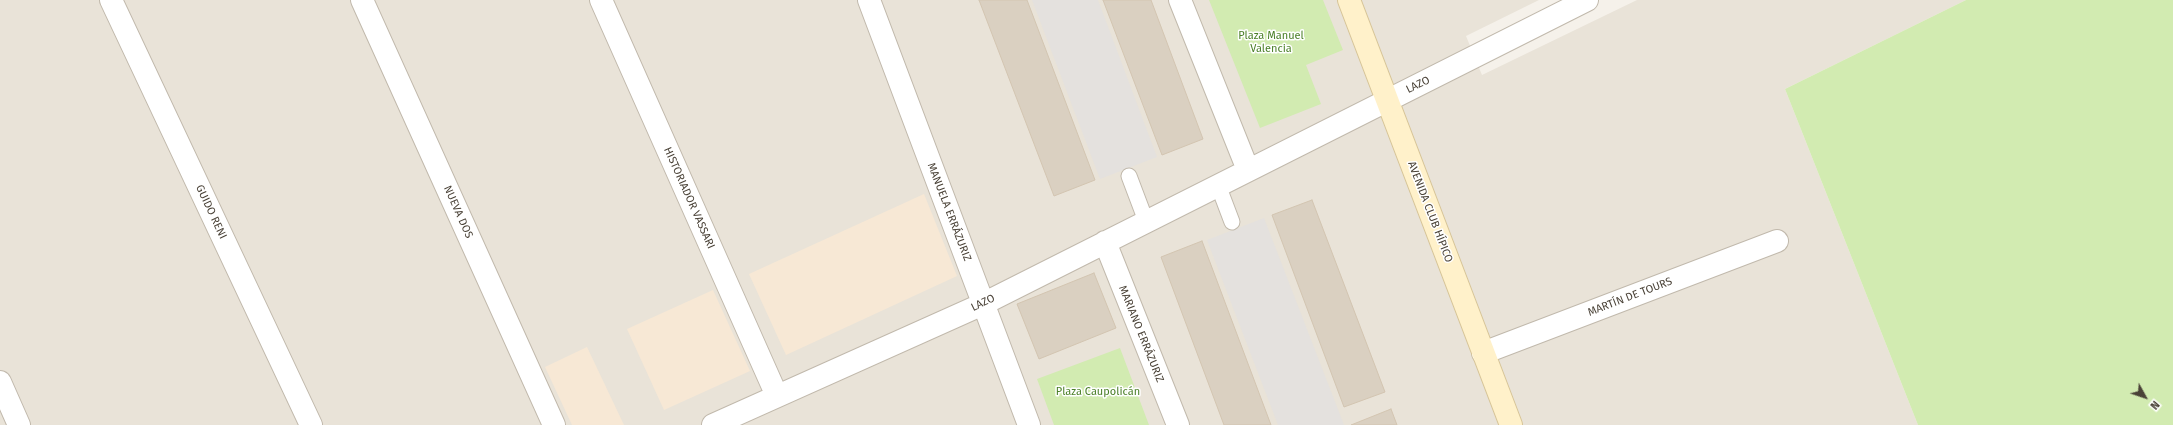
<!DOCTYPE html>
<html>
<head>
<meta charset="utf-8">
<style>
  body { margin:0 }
  #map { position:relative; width:2173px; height:425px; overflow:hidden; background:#f5f1ea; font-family:"Fira Sans",sans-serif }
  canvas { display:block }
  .north { position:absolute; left:2125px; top:377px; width:40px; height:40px; -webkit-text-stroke:3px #fff; paint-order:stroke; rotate:130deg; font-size:11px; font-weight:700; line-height:16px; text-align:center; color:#4a4237 }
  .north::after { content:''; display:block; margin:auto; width:14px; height:18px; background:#4a4237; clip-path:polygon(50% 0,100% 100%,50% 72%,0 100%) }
</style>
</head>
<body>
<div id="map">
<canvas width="2173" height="425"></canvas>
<div class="north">N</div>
</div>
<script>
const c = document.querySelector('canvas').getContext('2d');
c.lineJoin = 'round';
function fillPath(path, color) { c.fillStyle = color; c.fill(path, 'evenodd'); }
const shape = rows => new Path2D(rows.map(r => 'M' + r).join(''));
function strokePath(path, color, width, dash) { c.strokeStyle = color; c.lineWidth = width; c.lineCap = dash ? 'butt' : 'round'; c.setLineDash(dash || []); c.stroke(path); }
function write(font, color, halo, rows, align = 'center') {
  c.font = font + ' "Fira Sans",sans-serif'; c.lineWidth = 3; c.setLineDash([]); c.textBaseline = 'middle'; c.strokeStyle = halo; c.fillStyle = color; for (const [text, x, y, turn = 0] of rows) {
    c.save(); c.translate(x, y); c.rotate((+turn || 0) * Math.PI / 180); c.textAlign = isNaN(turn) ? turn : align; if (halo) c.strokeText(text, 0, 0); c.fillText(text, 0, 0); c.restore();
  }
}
fillPath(shape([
  [0,0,1539,0,1466,36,1482,75,1637,0,1966,0,1785,89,1918,425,0,425]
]), '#e9e3d8');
fillPath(shape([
  [924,194,957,276,786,355,749,274],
  [713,290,750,371,664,410,627,329],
  [587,347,624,425,572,425,545,367]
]), '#f7e8d5');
fillPath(shape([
  [1209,0,1323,0,1343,50,1306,65,1321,104,1260,128],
  [1966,0,2173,0,2173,425,1918,425,1785,89],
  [1120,348,1149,425,1054,425,1037,379]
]), '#d2ebb1');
fillPath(shape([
  [1032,0,1098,0,1157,157,1100,179],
  [1264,218,1344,425,1278,425,1207,240]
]), '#e4e1de');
const building = shape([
  [979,0,1027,0,1095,180,1054,196,979,0],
  [1103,0,1151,0,1203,139,1162,155,1103,0],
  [1312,200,1385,392,1344,407,1272,215,1312,200],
  [1202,241,1271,425,1224,425,1161,257,1202,241],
  [1094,273,1116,328,1039,359,1017,304,1094,273],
  [1391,409,1397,425,1351,425,1391,409]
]);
fillPath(building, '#dad0c1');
strokePath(building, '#d3c5b1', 1);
const lane = shape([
  [1129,176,1146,221],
  [1218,185,1232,222]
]);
const street = shape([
  [111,0,311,425],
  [362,0,554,425],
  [601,0,777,396],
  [869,0,1029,425],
  [1180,0,1248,170],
  [1105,242,1178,425],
  [1483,353,1777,241],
  [0,382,19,425],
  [713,425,983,304,1587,0]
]);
const secondary = shape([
  [1349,0,1511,425]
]);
strokePath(lane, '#c1b9ac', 17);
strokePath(street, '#c1b9ac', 24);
strokePath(secondary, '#d7c598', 24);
strokePath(lane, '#fff', 15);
strokePath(street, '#fff', 22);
strokePath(secondary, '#fff1ca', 22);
write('11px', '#4a7f27', '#fff', [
  ["Plaza Manuel",1271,36],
  ["Valencia",1271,49],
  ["Plaza Caupolicán",1098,392]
]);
write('11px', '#4a4237', '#fff', [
  ["LAZO",1418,85,-26],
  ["HISTORIADOR VASSARI",689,198,66],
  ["GUIDO RENI",211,212,65],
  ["NUEVA DOS",458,212,66],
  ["MANUELA ERRÁZURIZ",949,212,69],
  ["AVENIDA CLUB HÍPICO",1430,212,69],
  ["MARTÍN DE TOURS",1630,297,-21],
  ["LAZO",983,303,-26],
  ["MARIANO ERRÁZURIZ",1141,334,68]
]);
</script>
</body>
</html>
